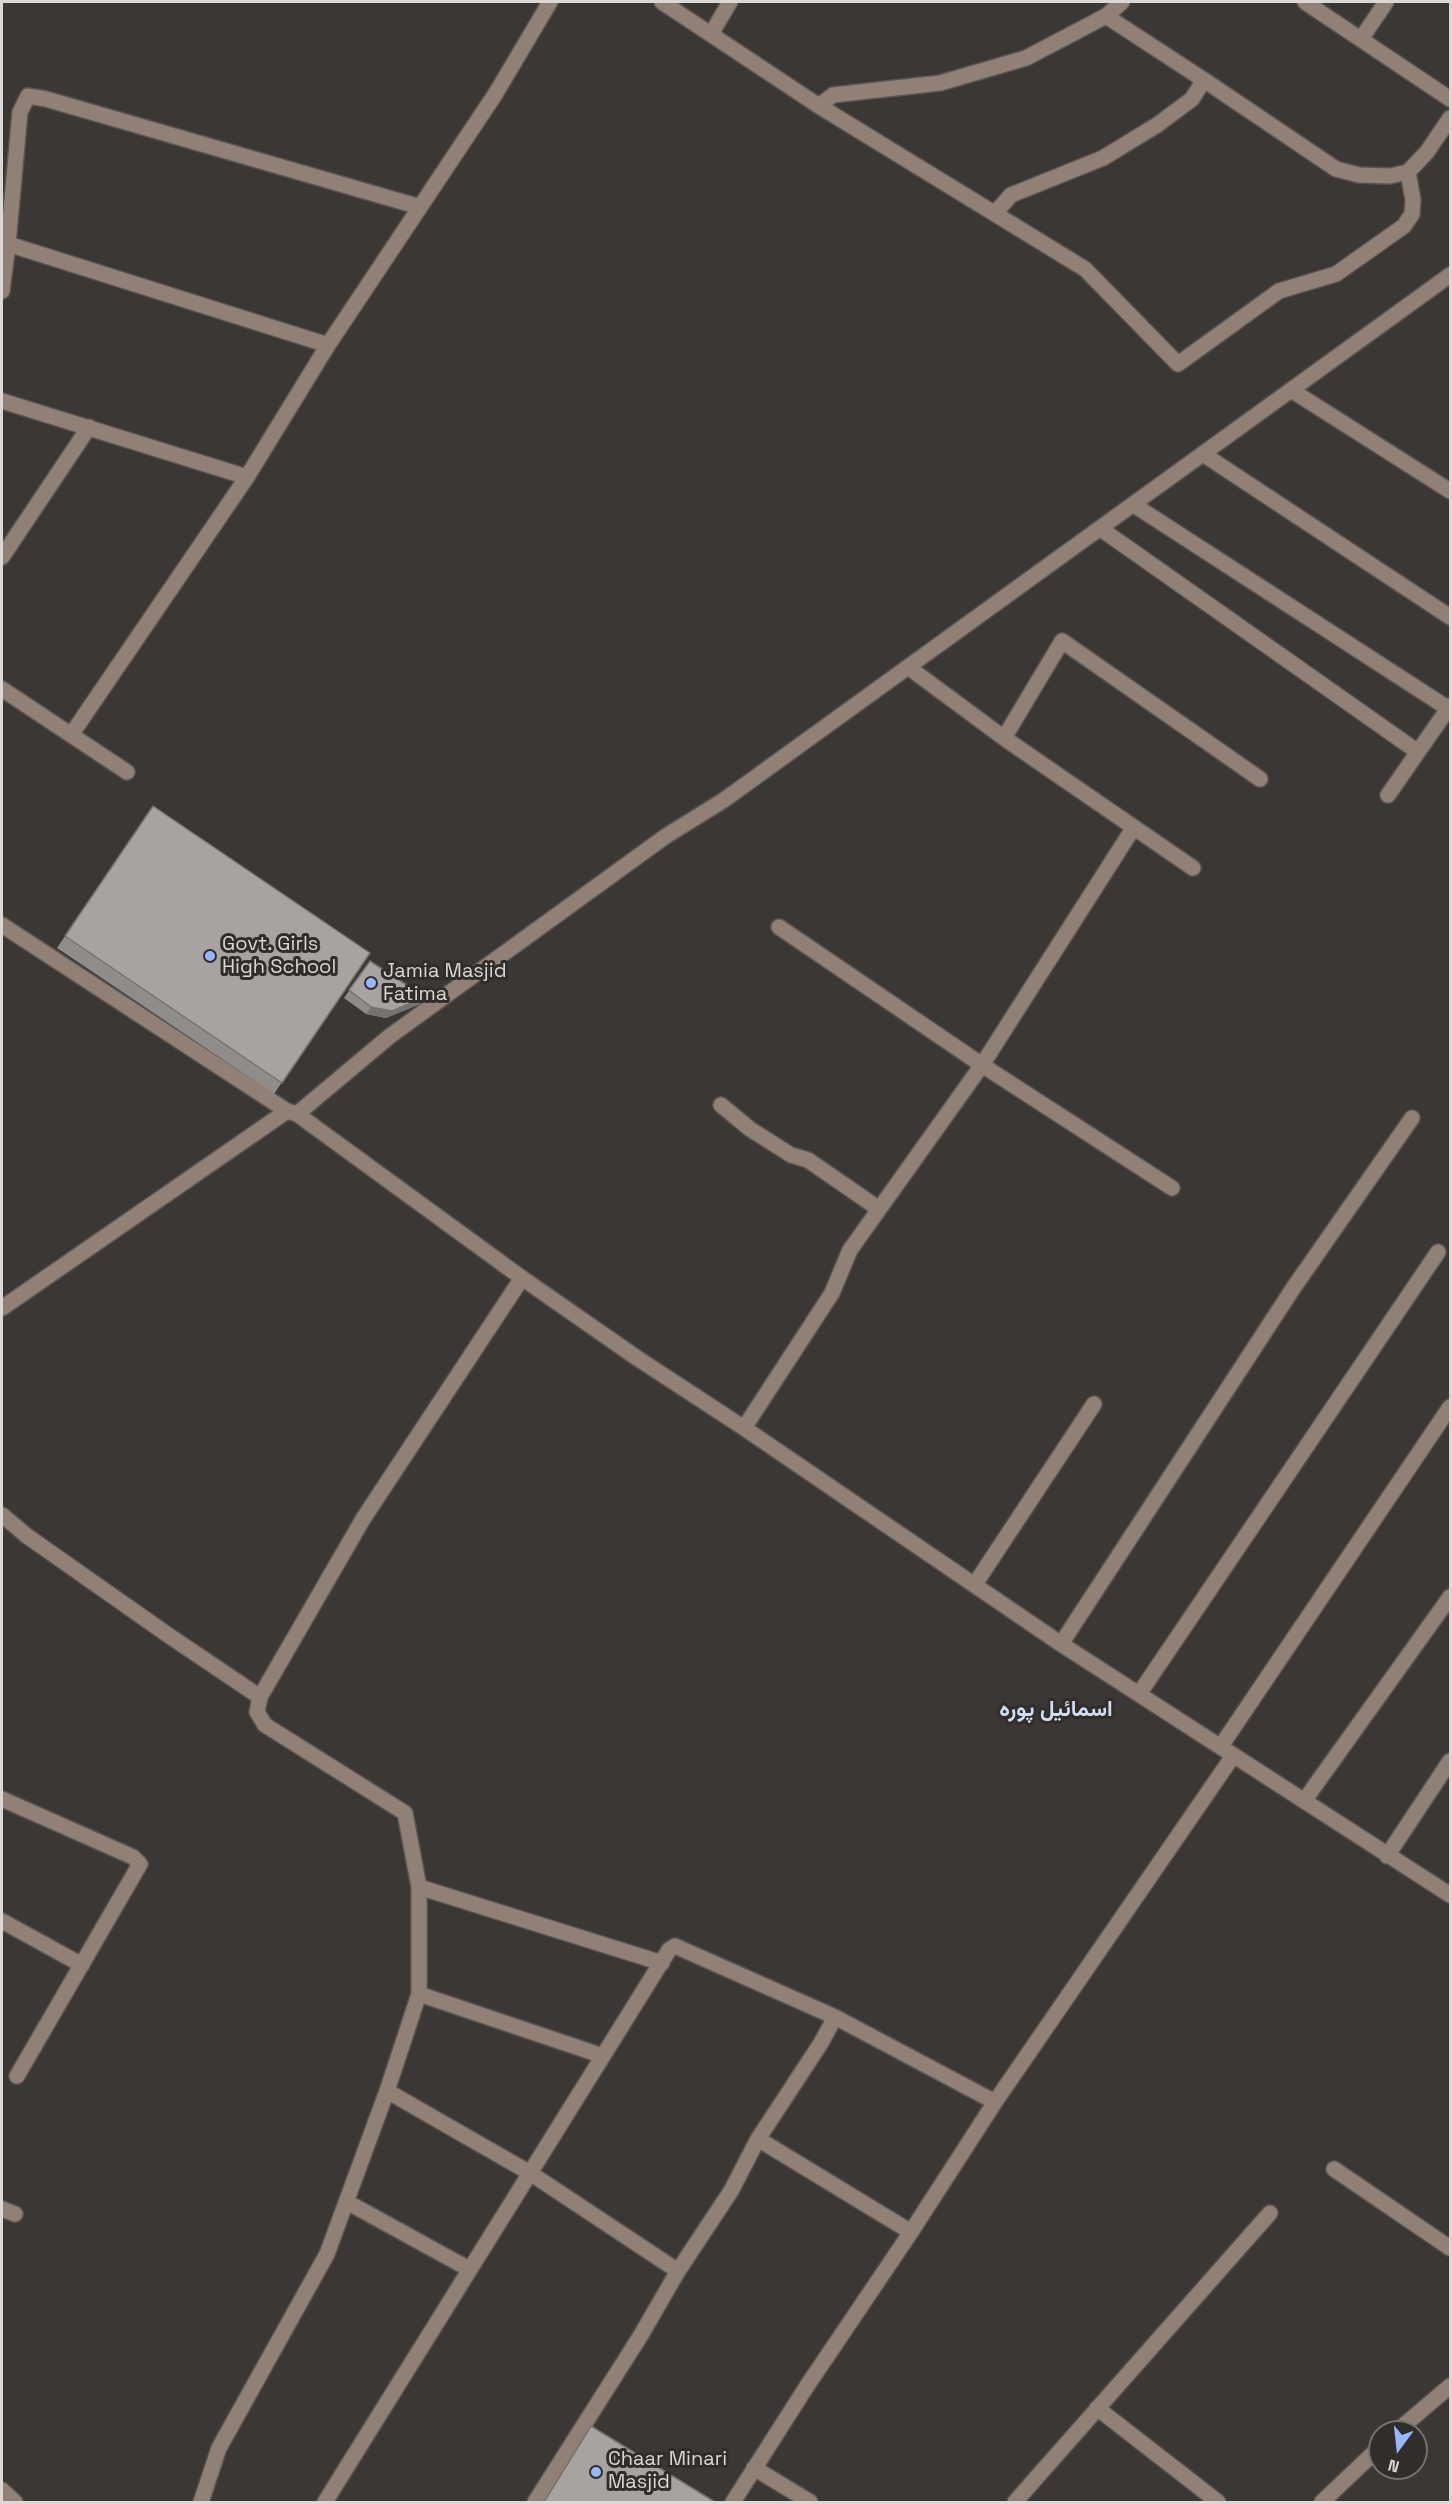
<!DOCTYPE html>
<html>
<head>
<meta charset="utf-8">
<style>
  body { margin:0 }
  #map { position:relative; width:1452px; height:2504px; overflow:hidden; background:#3b3734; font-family:"Space Grotesk",sans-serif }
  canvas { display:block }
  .frame { position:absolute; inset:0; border:3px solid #dad7d5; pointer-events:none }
  .north { position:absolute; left:1368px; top:2420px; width:60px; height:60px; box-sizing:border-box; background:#312d2a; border:2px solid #75716e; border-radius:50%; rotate:195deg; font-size:16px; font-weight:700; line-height:24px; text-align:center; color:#dad7d5 }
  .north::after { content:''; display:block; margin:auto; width:21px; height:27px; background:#94b7fd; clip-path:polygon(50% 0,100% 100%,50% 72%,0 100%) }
</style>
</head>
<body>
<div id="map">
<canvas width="1452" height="2504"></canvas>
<div class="frame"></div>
<div class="north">N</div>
</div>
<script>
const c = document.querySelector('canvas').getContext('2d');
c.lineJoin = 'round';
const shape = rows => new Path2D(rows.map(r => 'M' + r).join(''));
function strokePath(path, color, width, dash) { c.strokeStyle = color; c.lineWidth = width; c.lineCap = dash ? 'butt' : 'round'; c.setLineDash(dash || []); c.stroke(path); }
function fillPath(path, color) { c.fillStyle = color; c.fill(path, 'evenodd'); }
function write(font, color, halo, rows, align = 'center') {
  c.font = font + ' "Space Grotesk",Vazirmatn,sans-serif'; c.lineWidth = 6; c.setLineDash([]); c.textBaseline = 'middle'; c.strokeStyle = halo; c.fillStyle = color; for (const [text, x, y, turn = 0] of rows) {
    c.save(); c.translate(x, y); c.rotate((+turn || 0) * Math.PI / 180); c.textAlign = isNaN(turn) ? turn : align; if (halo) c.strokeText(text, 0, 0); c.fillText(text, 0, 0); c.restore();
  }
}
const minor = shape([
  [662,2,819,106,1085,269,1178,364,1279,291,1336,274,1404,226,1412,214,1413,200,1408,172],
  [1305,2,1450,99],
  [1106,16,1204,80],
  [711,34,730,2],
  [1361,39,1386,2],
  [819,106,833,95,940,83,1026,58,1106,16,1122,2],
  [995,213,1011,195,1103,158,1157,125,1192,99,1204,80,1336,169,1359,175,1390,176,1408,172,1427,152,1450,118],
  [8,244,328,345],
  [2,291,8,244,20,112,28,96,46,99,420,207],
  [1291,390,1450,491],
  [2,401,247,477],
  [1203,454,1450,617],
  [1134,505,1449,709],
  [1101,529,1418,752],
  [2,557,89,427],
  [908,667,1004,738,1062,641,1260,779],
  [2,689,127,772],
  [71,735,247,477,328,345,496,93,550,2],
  [1004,738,1193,868],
  [1388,795,1450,706],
  [1134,827,982,1065,1172,1188],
  [2,925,287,1111,297,1114,522,1278,637,1358,744,1428,1061,1644,1450,1895],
  [721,1105,750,1129,791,1155,808,1160,879,1209],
  [297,1114,390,1036,666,836,724,800,1450,275],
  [2,1308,287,1111],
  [744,1428,832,1293,850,1250,982,1065,779,927],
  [2,1515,27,1536,168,1635,260,1697],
  [975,1584,1094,1404],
  [1061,1644,1294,1287,1412,1118],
  [1139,1694,1438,1252],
  [1221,1746,1450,1407],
  [2,1799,133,1857,140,1864,17,2076],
  [1304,1801,1450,1597],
  [1387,1856,1450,1761],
  [419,1887,662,1963],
  [2,1921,82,1965],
  [419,1994,603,2056],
  [387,2091,530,2173,678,2271],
  [758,2139,911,2232],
  [1334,2169,1450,2248],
  [347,2202,469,2269],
  [2,2209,15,2214],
  [1097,2408,1218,2502],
  [1396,2432,1450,2386],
  [754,2468,810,2502],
  [2,2490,15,2502],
  [201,2502,219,2448,327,2254,387,2091,419,1994,419,1887,405,1813,265,1725,257,1712,260,1697,363,1519,522,1278],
  [325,2502,669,1950,675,1946,835,2017,995,2102],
  [535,2502,641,2335,678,2271,731,2191,758,2139,821,2043,835,2017],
  [733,2502,807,2386,911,2232,995,2102,1233,1756],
  [1015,2502,1270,2213],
  [1322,2502,1380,2447]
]);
strokePath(minor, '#585451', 18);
strokePath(minor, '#918076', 15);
fillPath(shape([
  [153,806,370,953,274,1094,57,948],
  [370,961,420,1004,386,1018,366,1014,344,998],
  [591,2426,715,2502,543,2502,581,2441]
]), '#908c8a');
fillPath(shape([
  [425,997,420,1004,386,1018,366,1014,371,1007]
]), '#767270');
const building = shape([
  [153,806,370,953,282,1083,65,936,153,806],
  [370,961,425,997,392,1011,371,1007,349,990,370,961],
  [591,2426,715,2502,544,2502,591,2426]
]);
fillPath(building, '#a8a3a0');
strokePath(building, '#767270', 1.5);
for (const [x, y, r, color] of [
  [210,956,6,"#94b7fd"],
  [371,983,6,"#94b7fd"],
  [596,2472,6,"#94b7fd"]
]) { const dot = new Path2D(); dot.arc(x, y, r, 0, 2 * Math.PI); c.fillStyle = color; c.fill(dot); strokePath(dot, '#312d2a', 2); }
write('20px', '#dad7d5', '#312d2a', [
  ["Govt. Girls",222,945],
  ["High School",222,968],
  ["Jamia Masjid",383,972],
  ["Fatima",383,995],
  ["Chaar Minari",608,2460],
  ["Masjid",608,2483]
], 'left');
write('bold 22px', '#cfddf7', '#312d2a', [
  ["اسمائیل پورہ",1056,1710]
]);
</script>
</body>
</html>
